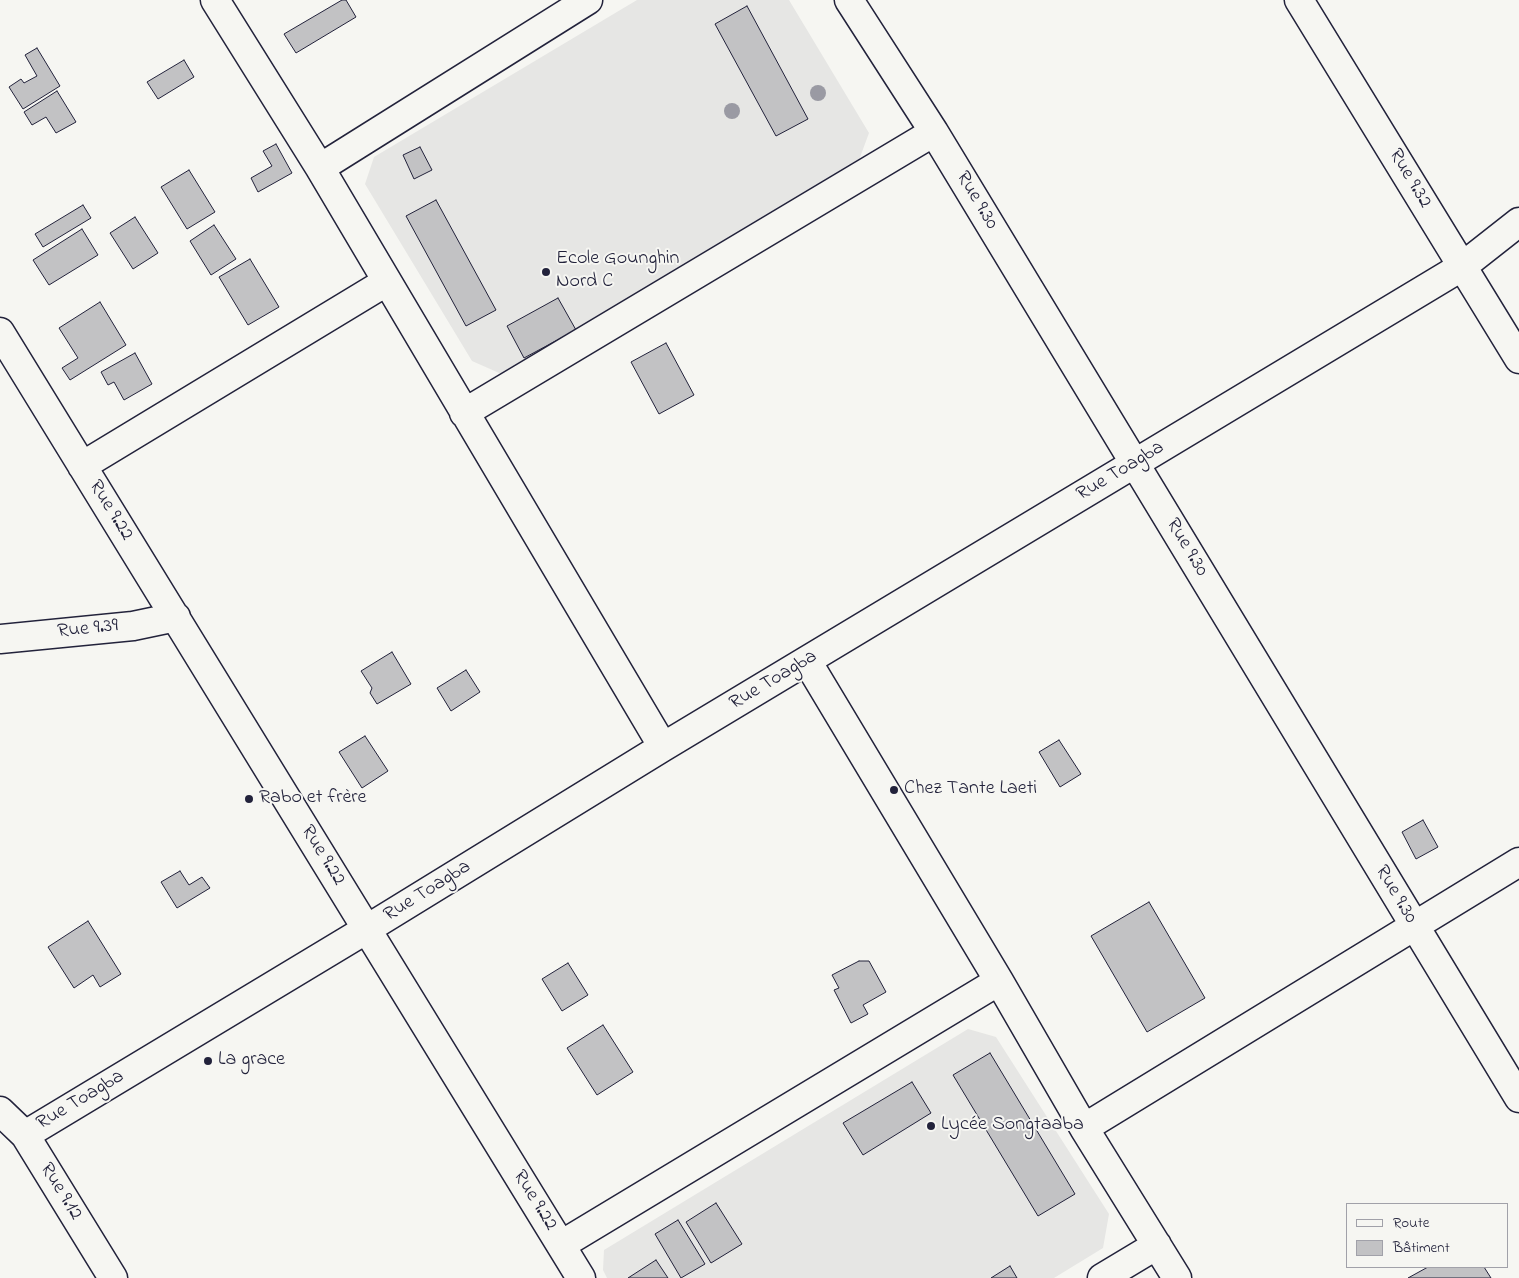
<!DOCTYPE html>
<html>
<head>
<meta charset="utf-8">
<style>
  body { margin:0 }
  #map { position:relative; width:1519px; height:1278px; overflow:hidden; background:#f6f6f2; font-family:"Indie Flower",sans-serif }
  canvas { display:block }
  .legend { position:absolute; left:1346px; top:1203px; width:162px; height:65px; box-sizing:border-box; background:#f6f6f2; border:1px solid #a1a1a9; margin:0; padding:6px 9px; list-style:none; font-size:15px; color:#22223b }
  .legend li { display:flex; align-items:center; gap:10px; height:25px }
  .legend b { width:25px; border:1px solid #a1a1a9 }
</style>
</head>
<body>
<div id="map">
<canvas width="1519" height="1278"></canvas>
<ul class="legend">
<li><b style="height:6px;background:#f6f6f2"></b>Route</li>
<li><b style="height:14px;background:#c2c2c4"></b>Bâtiment</li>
</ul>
</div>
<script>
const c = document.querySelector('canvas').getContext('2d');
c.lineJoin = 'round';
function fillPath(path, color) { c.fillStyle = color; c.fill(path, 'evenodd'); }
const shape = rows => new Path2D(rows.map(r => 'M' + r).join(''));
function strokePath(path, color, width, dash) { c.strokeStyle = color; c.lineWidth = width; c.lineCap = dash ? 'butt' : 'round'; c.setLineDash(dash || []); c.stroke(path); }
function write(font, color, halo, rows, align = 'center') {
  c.font = font + ' "Indie Flower",sans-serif'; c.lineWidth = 4; c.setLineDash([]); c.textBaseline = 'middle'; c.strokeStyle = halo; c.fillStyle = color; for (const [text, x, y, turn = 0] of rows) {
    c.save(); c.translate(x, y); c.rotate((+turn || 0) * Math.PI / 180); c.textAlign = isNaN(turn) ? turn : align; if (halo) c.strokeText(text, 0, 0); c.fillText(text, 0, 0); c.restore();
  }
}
fillPath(shape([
  [637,0,789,0,869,133,859,160,506,376,472,361,365,184,374,157],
  [968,1029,996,1037,1109,1214,1103,1248,1054,1278,607,1278,603,1270,604,1250]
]), '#e6e6e4');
const building = shape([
  [342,0,346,0,356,17,296,53,284,34,342,0],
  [747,6,808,119,776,136,715,24,747,6],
  [37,48,60,86,23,109,9,87,21,79,24,83,37,76,25,55,37,48],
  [184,60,194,77,158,99,147,82,184,60],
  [57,91,76,122,56,133,46,117,32,125,24,112,57,91],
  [276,144,292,173,258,192,251,178,272,166,263,151,276,144],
  [420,147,432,170,414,179,403,155,420,147],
  [189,170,215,212,187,229,161,187,189,170],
  [436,200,496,310,466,326,406,216,436,200],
  [83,205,91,218,43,247,35,234,83,205],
  [135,217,158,253,133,269,110,233,135,217],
  [214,225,236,259,211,275,190,241,214,225],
  [82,229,98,255,49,285,33,260,82,229],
  [250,259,279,307,248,325,219,277,250,259],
  [558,298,576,330,524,358,507,326,558,298],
  [100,302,126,345,70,380,62,368,78,358,59,328,100,302],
  [666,343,694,395,659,414,631,362,666,343],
  [135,353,152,384,124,400,114,382,108,385,101,372,135,353],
  [392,652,411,684,377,704,370,693,372,688,361,671,392,652],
  [466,670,480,692,451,711,437,688,466,670],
  [365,736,388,771,362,788,339,752,365,736],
  [1059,740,1081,774,1060,787,1039,752,1059,740],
  [1423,820,1438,847,1416,859,1402,832,1423,820],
  [180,871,189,885,202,877,210,888,177,908,161,882,180,871],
  [1149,902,1205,998,1147,1032,1091,936,1149,902],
  [88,921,121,974,100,987,93,975,74,988,48,947,88,921],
  [859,961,869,961,886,992,863,1005,868,1014,851,1023,834,990,839,988,832,975,859,961],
  [568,963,588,995,562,1011,542,979,568,963],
  [603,1025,633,1072,597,1095,567,1048,603,1025],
  [990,1053,1075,1194,1038,1216,953,1075,990,1053],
  [912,1082,931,1113,863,1155,843,1123,912,1082],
  [716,1203,742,1244,711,1263,686,1222,716,1203],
  [678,1220,705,1264,681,1278,655,1234,678,1220],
  [656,1260,668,1278,628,1278,656,1260],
  [1010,1266,1017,1278,991,1278,1010,1266],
  [1428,1267,1484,1267,1491,1278,1408,1278,1428,1267]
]);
fillPath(building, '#c2c2c4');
strokePath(building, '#22223b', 1);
const minor = shape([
  [215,0,320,168,663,747],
  [849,0,934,132,1519,1098],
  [1299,0,1519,359],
  [320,168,588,0],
  [0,332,581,1278],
  [464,413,934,132],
  [82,466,386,282],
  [0,639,133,626,176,617],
  [807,661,999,981,1084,1128,1177,1278],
  [0,1111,25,1135,113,1278],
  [1084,1128,1519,862],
  [25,1135,367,929,663,747,1463,266,1519,222],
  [561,1245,999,981],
  [1102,1278,1157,1245]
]);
strokePath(minor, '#22223b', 31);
strokePath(minor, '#f6f6f2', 28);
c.fillStyle = '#9a9aa3';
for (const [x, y] of [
  [818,93],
  [732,111]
]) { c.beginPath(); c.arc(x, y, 8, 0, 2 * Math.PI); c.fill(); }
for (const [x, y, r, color] of [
  [546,272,5,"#22223b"],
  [894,790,5,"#22223b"],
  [249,799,5,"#22223b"],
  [208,1061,5,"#22223b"],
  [931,1126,5,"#22223b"]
]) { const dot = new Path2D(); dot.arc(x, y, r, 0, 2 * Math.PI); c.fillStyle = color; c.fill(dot); strokePath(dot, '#f6f6f2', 2); }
write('20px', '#22223b', '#f6f6f2', [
  ["Rue 9.32",1409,179,59],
  ["Rue 9.30",976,201,59],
  ["Rue Toagba",1121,472,-31],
  ["Rue 9.22",110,511,58],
  ["Rue 9.30",1186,548,59],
  ["Rue 9.39",88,630,-6],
  ["Rue Toagba",774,681,-31],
  ["Rue 9.22",322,856,58],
  ["Rue Toagba",428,892,-32],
  ["Rue 9.30",1395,895,59],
  ["Rue Toagba",81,1101,-31],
  ["Rue 9.12",60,1192,58],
  ["Rue 9.22",534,1201,58]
]);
write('20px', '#22223b', '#f6f6f2', [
  ["Ecole Gounghin",556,260],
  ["Nord C",556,283],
  ["Chez Tante Laeti",904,790],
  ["Rabo et frère",259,799],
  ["La grace",218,1061],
  ["Lycée Songtaaba",941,1126]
], 'left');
</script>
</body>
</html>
